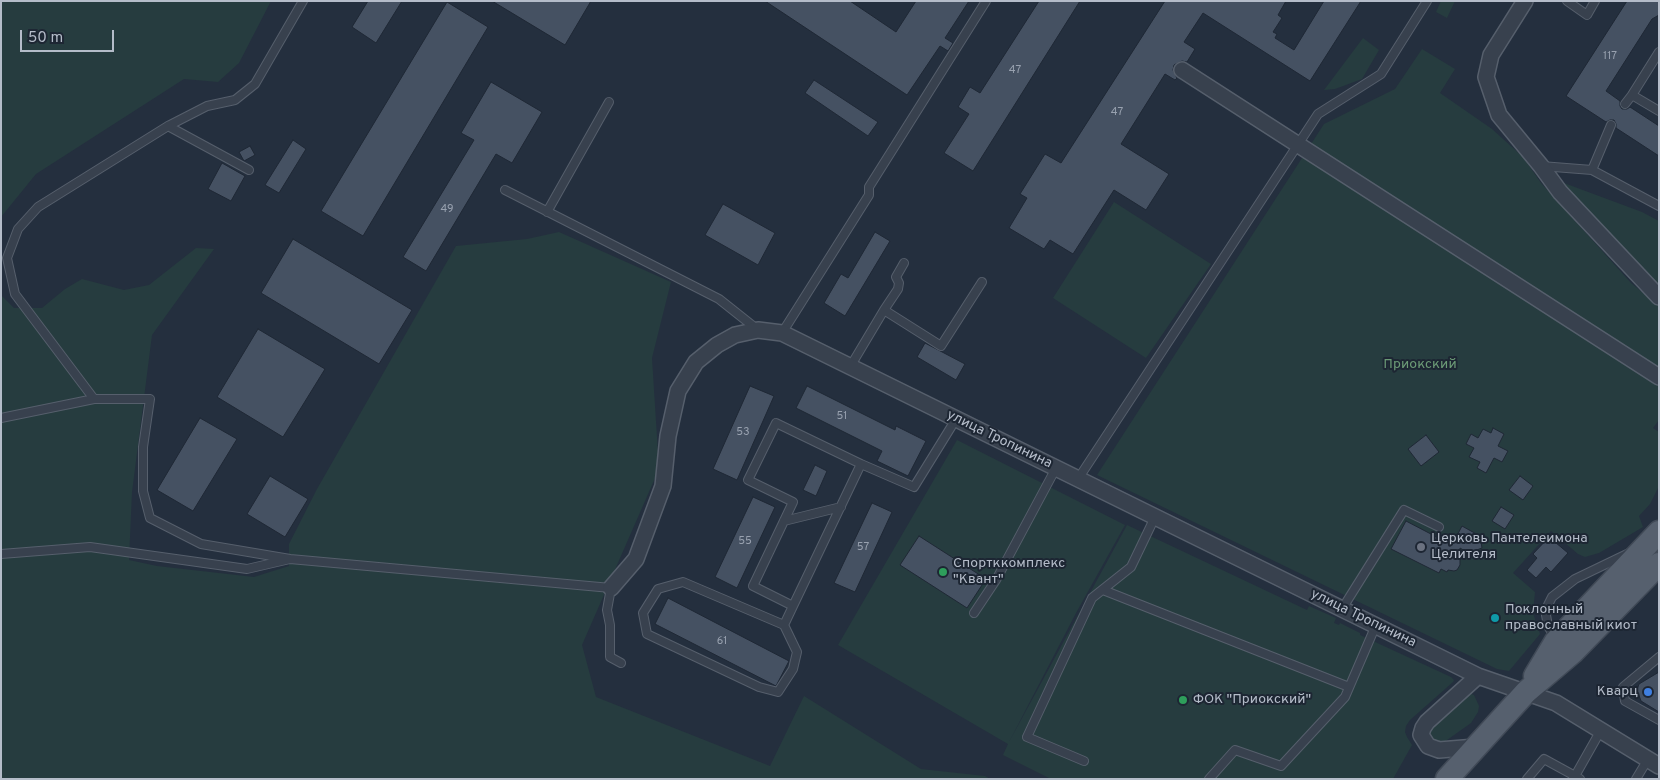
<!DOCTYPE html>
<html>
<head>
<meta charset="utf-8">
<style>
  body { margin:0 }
  #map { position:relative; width:1660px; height:780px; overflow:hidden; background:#242f3e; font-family:Overpass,sans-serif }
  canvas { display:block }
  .frame { position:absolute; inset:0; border:2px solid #b4bcc9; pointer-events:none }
  .scale { position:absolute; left:20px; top:30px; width:94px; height:22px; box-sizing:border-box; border:2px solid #b4bcc9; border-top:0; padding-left:6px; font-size:15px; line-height:18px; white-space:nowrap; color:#b4bcc9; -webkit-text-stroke:4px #1d2633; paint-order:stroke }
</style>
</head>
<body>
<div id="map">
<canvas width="1660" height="780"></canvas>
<div class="frame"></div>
<div class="scale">50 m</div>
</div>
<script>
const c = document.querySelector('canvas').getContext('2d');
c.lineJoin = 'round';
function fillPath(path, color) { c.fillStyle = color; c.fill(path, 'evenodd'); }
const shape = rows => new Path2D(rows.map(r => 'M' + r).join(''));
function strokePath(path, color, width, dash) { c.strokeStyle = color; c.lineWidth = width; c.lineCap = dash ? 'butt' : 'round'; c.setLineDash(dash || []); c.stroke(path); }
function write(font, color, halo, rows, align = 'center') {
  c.font = font + ' Overpass,sans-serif'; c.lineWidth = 4; c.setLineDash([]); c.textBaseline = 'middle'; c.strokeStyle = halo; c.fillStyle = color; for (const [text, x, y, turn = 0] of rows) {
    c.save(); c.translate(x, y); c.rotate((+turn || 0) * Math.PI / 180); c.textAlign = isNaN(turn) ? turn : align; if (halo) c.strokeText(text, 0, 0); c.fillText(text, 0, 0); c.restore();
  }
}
fillPath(shape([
  [1,1,271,1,239,63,218,82,184,79,36,174,1,217],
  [1441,1,1455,1,1447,18,1436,12],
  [1363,38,1379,50,1362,79,1335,89,1324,90],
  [1422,49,1455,69,1440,93,1492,129,1523,157,1541,183,1631,283,1659,306,1659,420,1653,428,1659,432,1659,486,1650,504,1639,516,1643,527,1599,553,1585,557,1578,554,1551,531,1513,573,1535,592,1533,613,1540,634,1509,671,1497,669,1097,475,1324,124,1395,89],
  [1564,183,1642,212,1659,221,1659,287,1562,186],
  [1114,202,1211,264,1146,358,1053,298],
  [559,232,671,282,652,358,659,469,582,645,596,697,770,766,804,696,921,769,985,776,990,779,1,779,1,295,14,308,42,308,65,289,82,279,124,290,149,285,196,248,214,249,152,335,132,492,129,560,157,566,254,577,289,566,289,544,317,489,456,246,527,239],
  [957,440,1125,525,1076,613,1009,742,1127,525,1307,610,1309,606,1336,618,1334,623,1339,625,1340,623,1360,633,1360,635,1451,677,1454,680,1453,682,1410,720,1406,726,1405,732,1407,737,1412,745,1393,779,1051,779,1003,755,1008,744,838,645],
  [1471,694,1474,695,1479,706,1478,712,1471,723,1440,745,1429,738,1432,728]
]), '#263c3f');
const building = shape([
  [368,1,402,1,376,43,352,27,368,1],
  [492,1,591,1,565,45,492,1],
  [765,1,850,1,896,32,916,1,969,1,945,38,953,43,948,51,940,46,907,95,765,1],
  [1039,1,1080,1,973,171,944,153,969,114,958,107,970,87,980,93,1039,1],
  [1165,1,1286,1,1278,15,1282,18,1273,32,1277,34,1275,38,1294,50,1324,1,1361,1,1310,81,1203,13,1184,42,1195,49,1187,62,1182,61,1174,65,1173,70,1177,78,1175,80,1165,74,1121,144,1169,174,1146,210,1114,190,1073,254,1050,240,1044,249,1009,228,1027,198,1020,194,1045,154,1061,163,1165,1],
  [1627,1,1659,1,1659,15,1652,19,1606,91,1620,101,1620,106,1622,109,1627,109,1630,107,1659,126,1659,156,1616,128,1616,124,1614,120,1610,120,1606,122,1566,96,1627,1],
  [447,2,488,27,363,236,321,211,447,2],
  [814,80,878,122,868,136,805,93,814,80],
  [491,82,542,112,512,163,496,154,426,271,403,257,474,140,461,133,491,82],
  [293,140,306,149,279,193,265,185,293,140],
  [250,146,255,155,244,161,239,152,250,146],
  [222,163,245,176,231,201,208,189,222,163],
  [723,204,775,233,758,265,705,235,723,204],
  [875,232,890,241,845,316,824,303,841,274,848,278,875,232],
  [293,239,412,310,379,364,261,293,293,239],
  [258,329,325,369,283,437,217,397,258,329],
  [925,343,965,364,956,380,917,357,925,343],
  [750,386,774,396,737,480,713,469,750,386],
  [807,386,895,430,896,426,926,441,908,476,877,461,882,451,796,408,807,386],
  [200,418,237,439,193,511,157,490,200,418],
  [1493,428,1504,434,1498,446,1508,451,1502,462,1494,458,1486,473,1477,468,1480,462,1469,457,1474,448,1466,444,1471,434,1478,438,1483,429,1491,433,1493,428],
  [1426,435,1439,452,1421,466,1408,449,1426,435],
  [815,465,827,471,816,496,803,490,815,465],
  [270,476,308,499,285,537,247,514,270,476],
  [1520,476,1533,486,1523,500,1509,490,1520,476],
  [753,497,775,507,737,588,715,577,753,497],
  [872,503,892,512,855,592,834,583,872,503],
  [1501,507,1514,515,1505,529,1492,521,1501,507],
  [1406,521,1452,545,1462,526,1480,536,1482,548,1474,551,1472,555,1460,548,1460,565,1457,570,1454,571,1448,570,1447,572,1441,569,1439,573,1391,549,1406,521],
  [919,536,986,579,967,608,900,565,919,536],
  [1549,537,1568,553,1551,572,1546,567,1536,578,1527,570,1537,558,1533,554,1549,537],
  [668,598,789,661,776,686,655,624,668,598],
  [1659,672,1659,712,1641,701,1637,690,1639,684,1659,672]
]);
fillPath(building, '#455162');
strokePath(building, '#1f2835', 1);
const lane = shape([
  [1567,1,1587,15,1595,1],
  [1659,52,1632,95,1659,111],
  [1625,104,1632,95],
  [168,126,249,170],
  [1541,166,1592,170,1611,125],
  [1592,170,1659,206],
  [505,190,719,299,758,330],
  [547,212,609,102],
  [884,310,898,289,899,283,896,277,904,263],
  [782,333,869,195,869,187,986,1],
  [850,367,884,310,941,346,982,282],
  [1,418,94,399],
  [861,464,793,606,753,586,793,502,748,480,776,423,861,464,914,487,956,419],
  [1078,479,1318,114,1381,74,1427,1],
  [784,521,841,507],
  [1,554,90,547,247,569,290,559,611,588,607,610,610,625,610,657,621,663],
  [290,559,201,544,150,518,143,491,143,447,150,399,94,399,15,294,7,258,18,229,38,207,168,126,207,106,235,100,255,84,303,1],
  [1103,590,1349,687],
  [1342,609,1404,510,1439,527],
  [974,613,996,580,1056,468],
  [784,625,797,652,793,669,778,692,759,687,647,634,643,613,658,589,683,582,784,625,793,606],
  [1555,638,1548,626,1546,615,1548,605,1552,597,1575,579,1629,553],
  [1659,657,1623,687,1625,701,1659,720],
  [1084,761,1027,737,1092,598,1131,567,1155,517],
  [1209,779,1235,750,1281,766,1345,697,1376,625],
  [1527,779,1544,759,1575,776,1573,779],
  [1580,779,1575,776,1601,730],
  [1636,779,1648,759]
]);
const street = shape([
  [1525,1,1491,55,1486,77,1499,115,1541,166,1560,192,1659,297],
  [1182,70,1659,377],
  [611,588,636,559,663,486,668,436,678,391,696,362,717,345,735,335,758,330,782,333,1478,676,1556,703,1659,766],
  [1476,747,1439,750,1428,746,1421,735,1423,728,1427,722,1478,676]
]);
const primary = shape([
  [1535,676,1556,641,1659,532],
  [1447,779,1526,692,1573,652,1659,564]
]);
strokePath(lane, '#565f6c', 10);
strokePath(street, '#565f6c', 18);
strokePath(primary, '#414a57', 25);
strokePath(lane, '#38414e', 8);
strokePath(street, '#38414e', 15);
strokePath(primary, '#56606e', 22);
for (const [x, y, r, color] of [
  [1421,547,5,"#6b7280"],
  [943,572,5,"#2e9e5b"],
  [1495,618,5,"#0f9aa8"],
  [1648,692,5,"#3f7fe0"],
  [1183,700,5,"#2e9e5b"]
]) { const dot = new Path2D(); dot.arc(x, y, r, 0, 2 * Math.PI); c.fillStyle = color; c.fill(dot); strokePath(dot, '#1d2633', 2); }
write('11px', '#98a1af', null, [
  ["117",1610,57],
  ["47",1015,71],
  ["47",1117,113],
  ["49",447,210],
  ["51",842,417],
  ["53",743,433],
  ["55",745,542],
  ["57",863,548],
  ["61",722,642]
]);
write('14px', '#6b9a76', '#1d2633', [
  ["Приокский",1420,365]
]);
write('14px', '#b4bcc9', '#1d2633', [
  ["улица Тропинина",999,440,26],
  ["улица Тропинина",1363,619,26]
]);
write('14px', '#b4bcc9', '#1d2633', [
  ["Церковь Пантелеимона",1431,539],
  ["Целителя",1431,555],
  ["Спортккомплекс",953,564],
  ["\"Квант\"",953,580],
  ["Поклонный",1505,610],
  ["православный киот",1505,626],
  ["Кварц",1638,692,"right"],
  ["ФОК \"Приокский\"",1193,700]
], 'left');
</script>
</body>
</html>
